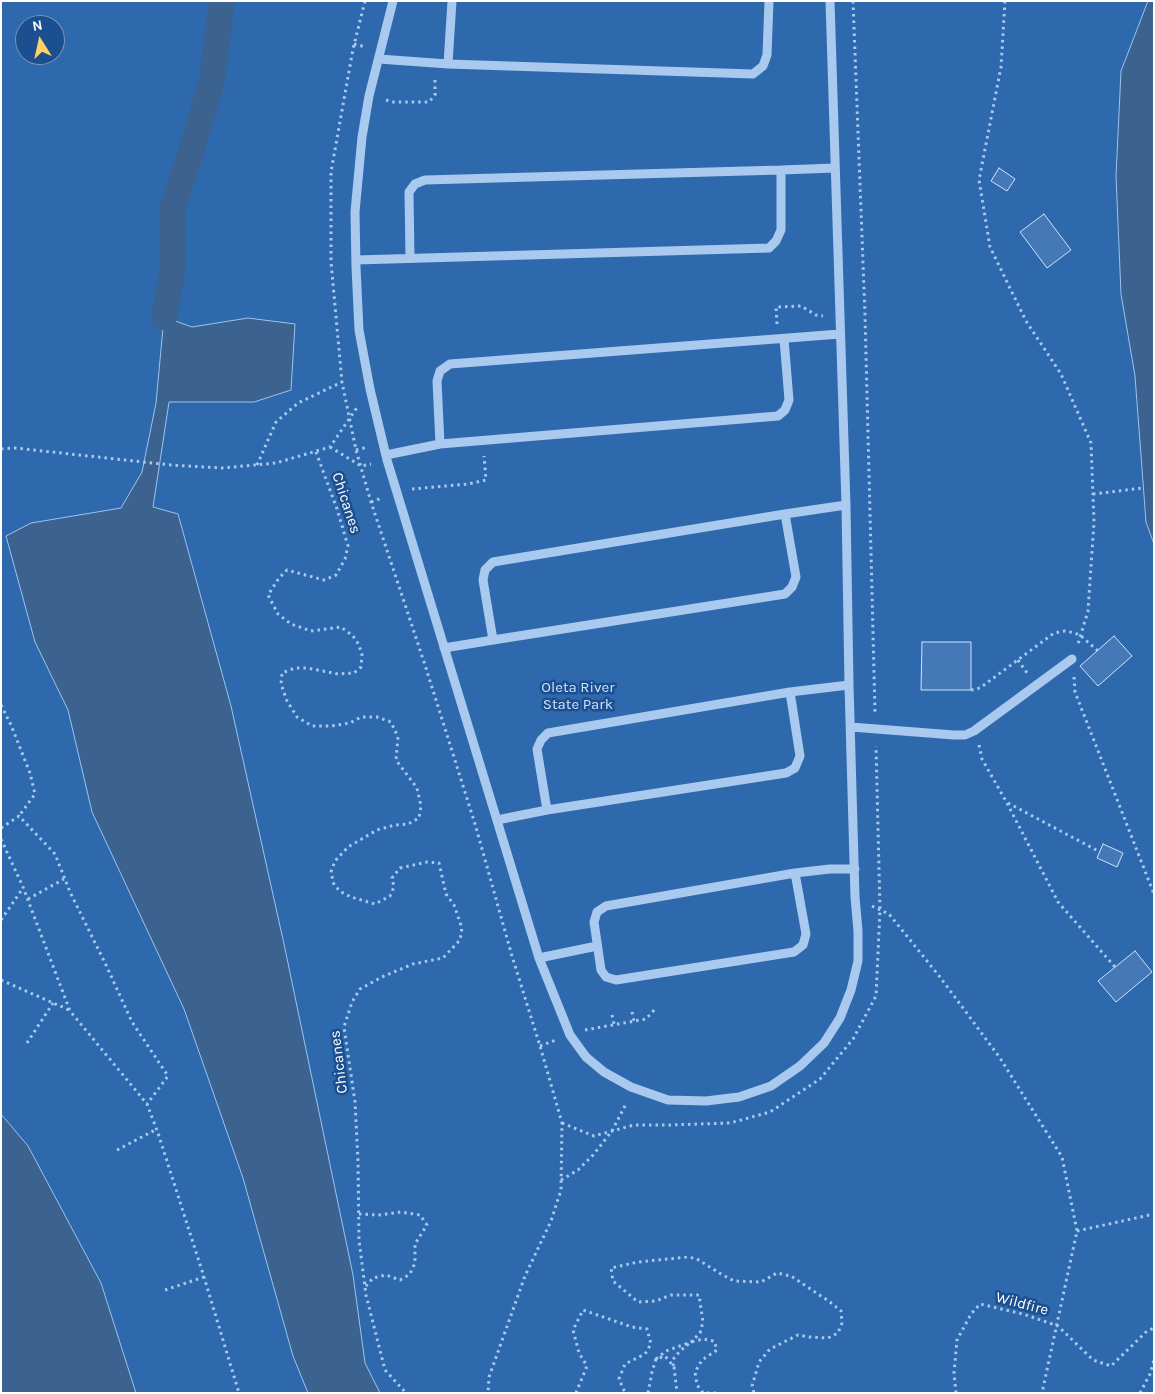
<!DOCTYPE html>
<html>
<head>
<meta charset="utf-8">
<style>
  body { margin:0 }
  #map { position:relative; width:1155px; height:1394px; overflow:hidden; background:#1b4f8f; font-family:Karla,sans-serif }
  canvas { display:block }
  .frame { position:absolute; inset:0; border:2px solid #fff; pointer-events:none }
  .north { position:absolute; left:15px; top:15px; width:50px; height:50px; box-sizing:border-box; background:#1b4f8f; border:1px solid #7695bc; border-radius:50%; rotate:350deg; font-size:14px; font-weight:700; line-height:20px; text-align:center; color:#fff }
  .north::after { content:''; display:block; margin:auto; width:18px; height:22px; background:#ffd166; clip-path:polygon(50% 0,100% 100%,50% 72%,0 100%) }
</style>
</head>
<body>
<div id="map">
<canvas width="1155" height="1394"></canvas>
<div class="frame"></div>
<div class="north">N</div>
</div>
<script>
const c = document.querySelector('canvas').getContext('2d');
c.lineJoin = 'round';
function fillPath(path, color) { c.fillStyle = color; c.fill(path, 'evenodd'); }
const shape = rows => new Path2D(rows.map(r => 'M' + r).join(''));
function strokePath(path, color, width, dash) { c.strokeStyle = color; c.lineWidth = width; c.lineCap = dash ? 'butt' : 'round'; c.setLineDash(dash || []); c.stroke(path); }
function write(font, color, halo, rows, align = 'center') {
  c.font = font + ' Karla,sans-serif'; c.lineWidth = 5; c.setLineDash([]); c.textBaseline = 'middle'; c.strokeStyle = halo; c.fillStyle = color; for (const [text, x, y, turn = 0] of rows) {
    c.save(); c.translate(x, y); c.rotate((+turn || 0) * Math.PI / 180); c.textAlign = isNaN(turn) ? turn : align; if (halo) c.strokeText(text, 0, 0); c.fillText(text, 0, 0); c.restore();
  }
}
fillPath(shape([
  [1,1,1148,1,1121,71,1116,176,1121,294,1135,376,1146,522,1154,544,1154,1393,136,1393,101,1283,28,1146,1,1114],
  [25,25,55,25,55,55,25,55]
]), '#2e69ad');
const water = shape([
  [1148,1,1154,1,1154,544,1146,522,1135,376,1121,294,1116,176,1121,71,1148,1],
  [164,317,192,327,248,318,295,324,291,390,254,402,169,402,153,507,178,514,231,706,284,944,353,1275,365,1363,380,1393,308,1393,293,1356,243,1178,184,1009,92,812,68,710,35,642,6,536,31,523,121,508,142,472,156,403,164,317],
  [1,1114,28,1146,101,1283,136,1393,1,1393,1,1114]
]);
fillPath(water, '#3c6290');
strokePath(water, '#9cc4f0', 1);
strokePath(shape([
  [164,317,172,276,173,207,190,155,212,80,222,1]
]), '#3c6290', 26);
const building = shape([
  [999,168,1015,179,1007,191,991,181,999,168],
  [1044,214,1071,250,1047,268,1020,232,1044,214],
  [1114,636,1132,656,1098,686,1080,666,1114,636],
  [922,642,971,642,971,690,921,690,922,642],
  [1103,844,1123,853,1117,867,1097,858,1103,844],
  [1135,951,1152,972,1116,1002,1098,981,1135,951]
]);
fillPath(building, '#4478b7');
strokePath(building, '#cfe3fa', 1);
strokePath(shape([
  [365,1,353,49,331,172,331,262,342,382,356,450,371,502,425,665,475,824,512,956,540,1046,562,1123,561,1190,551,1221,525,1276,489,1377,488,1393],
  [853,1,865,315,875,712],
  [1005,1,1001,67,979,180,990,247,1026,321,1061,374,1091,443,1094,522,1088,611,1078,644],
  [354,44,366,47],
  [386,100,393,102,429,102,435,95,435,78],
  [777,324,776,307,801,306,816,315,823,316],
  [330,447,361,466,371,464],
  [1,449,15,448,171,465,222,468,276,463,330,447,358,406],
  [356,450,368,447],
  [316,452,337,509,348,546,345,559,336,575,324,580,287,570,279,578,268,595,278,614,291,624,311,631,341,627,353,636,359,645,362,655,361,667,354,673,338,674,307,668,295,668,282,673,281,684,287,701,297,717,312,726,331,726,350,723,361,717,377,717,391,722,398,737,396,760,417,788,421,806,419,818,408,824,395,825,377,830,348,847,335,861,331,872,334,885,341,892,351,897,375,904,390,896,394,887,392,878,400,868,427,862,439,863,446,894,454,905,462,928,460,940,443,958,413,964,382,977,360,989,352,1002,344,1027,355,1102,358,1161,359,1240,366,1295,385,1370,406,1393],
  [257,465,276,422,298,403,342,382],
  [412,489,468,484,486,480,484,456],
  [1093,494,1143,488],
  [371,502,382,498],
  [1018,660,1027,673],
  [1074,677,1075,692,1154,894],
  [971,690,980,688,1054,633,1065,631,1075,633,1081,636,1098,651],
  [1,705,11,725,30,773,35,794,19,816],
  [979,745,982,759,1007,803,1058,902,1115,967],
  [1008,803,1100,852],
  [1,828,19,816,55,854,70,892,106,965,132,1022,168,1076,147,1104],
  [1,839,23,887,70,1011,147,1104,158,1133,204,1277,239,1393],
  [28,899,64,879],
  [872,906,889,914,940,977,1000,1058,1062,1157,1077,1231,1042,1393],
  [1,920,23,888],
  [1,980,69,1010],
  [632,1012,634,1021],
  [612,1015,614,1024],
  [585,1030,646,1019,655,1009],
  [27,1043,53,1003],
  [540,1046,556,1040],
  [562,1123,594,1136,634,1125,669,1125,730,1123,770,1112,820,1079,853,1039,876,996,880,910,876,746],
  [117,1150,157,1129],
  [561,1180,578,1170,593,1155,612,1131,627,1102],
  [359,1214,379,1215,401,1212,420,1215,427,1225,415,1244,415,1263,410,1274,400,1280,386,1275,373,1278,366,1286],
  [1077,1231,1154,1214],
  [165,1290,204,1277],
  [656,1359,666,1351,691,1342,700,1333,703,1322,699,1295,671,1295,656,1301,638,1302,613,1281,611,1268,638,1262,688,1257,697,1259,721,1274,734,1281,761,1282,777,1273,791,1276,830,1302,841,1311,842,1323,838,1333,828,1338,809,1337,798,1335,770,1349,759,1362,752,1386,754,1393],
  [673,1366,674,1358,680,1351,691,1342,703,1339,714,1341,717,1350,702,1360,695,1372,697,1385,703,1393,717,1393],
  [576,1393,587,1366,579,1353,573,1330,583,1310,632,1327,647,1329,651,1344,645,1354,625,1364,619,1379,625,1393],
  [648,1393,652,1372,656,1359,665,1356,674,1367,677,1393],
  [956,1393,954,1373,957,1340,971,1314,980,1304,1023,1314,1058,1326,1093,1360,1111,1366,1147,1331,1154,1328],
  [1140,1393,1150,1374,1154,1360]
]), '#a9c9ee', 3, [2.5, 4]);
strokePath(shape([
  [393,1,369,96,362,137,355,212,356,267,359,330,370,389,387,460,539,958,570,1035,586,1057,604,1072,631,1087,668,1100,706,1101,739,1097,771,1086,800,1066,824,1043,840,1018,851,990,858,961,858,931,855,897,849,685,846,505,830,1],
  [452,1,448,64,753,74,763,66,767,55,769,1],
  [379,59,448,64],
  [781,170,835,168],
  [356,260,769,248,776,241,781,230,781,170,425,180,415,184,409,192,410,258],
  [784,339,789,400,785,410,778,416,440,444,437,381,440,371,450,364,840,334],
  [386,455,440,444],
  [785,514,796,577,792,587,785,594,493,640,483,580,485,570,493,562,785,514,846,505],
  [444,648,493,640],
  [790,692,800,756,795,768,786,773,547,810,537,749,541,740,548,733,790,692,849,685],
  [851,727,954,735,965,735,974,731,1072,659],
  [497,820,547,810],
  [795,873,806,934,803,945,794,952,616,980,606,977,601,970,594,922,597,912,606,906,795,873,830,869,855,869],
  [539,958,597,946]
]), '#a9c9ee', 9);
write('15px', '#fff', '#1b4f8f', [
  ["Chicanes",346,503,72],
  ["Chicanes",339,1062,-97],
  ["Wildfire",1022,1304,15]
]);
write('15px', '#cfe3fa', '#1b4f8f', [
  ["Oleta River",578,688],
  ["State Park",578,705]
]);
</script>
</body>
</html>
